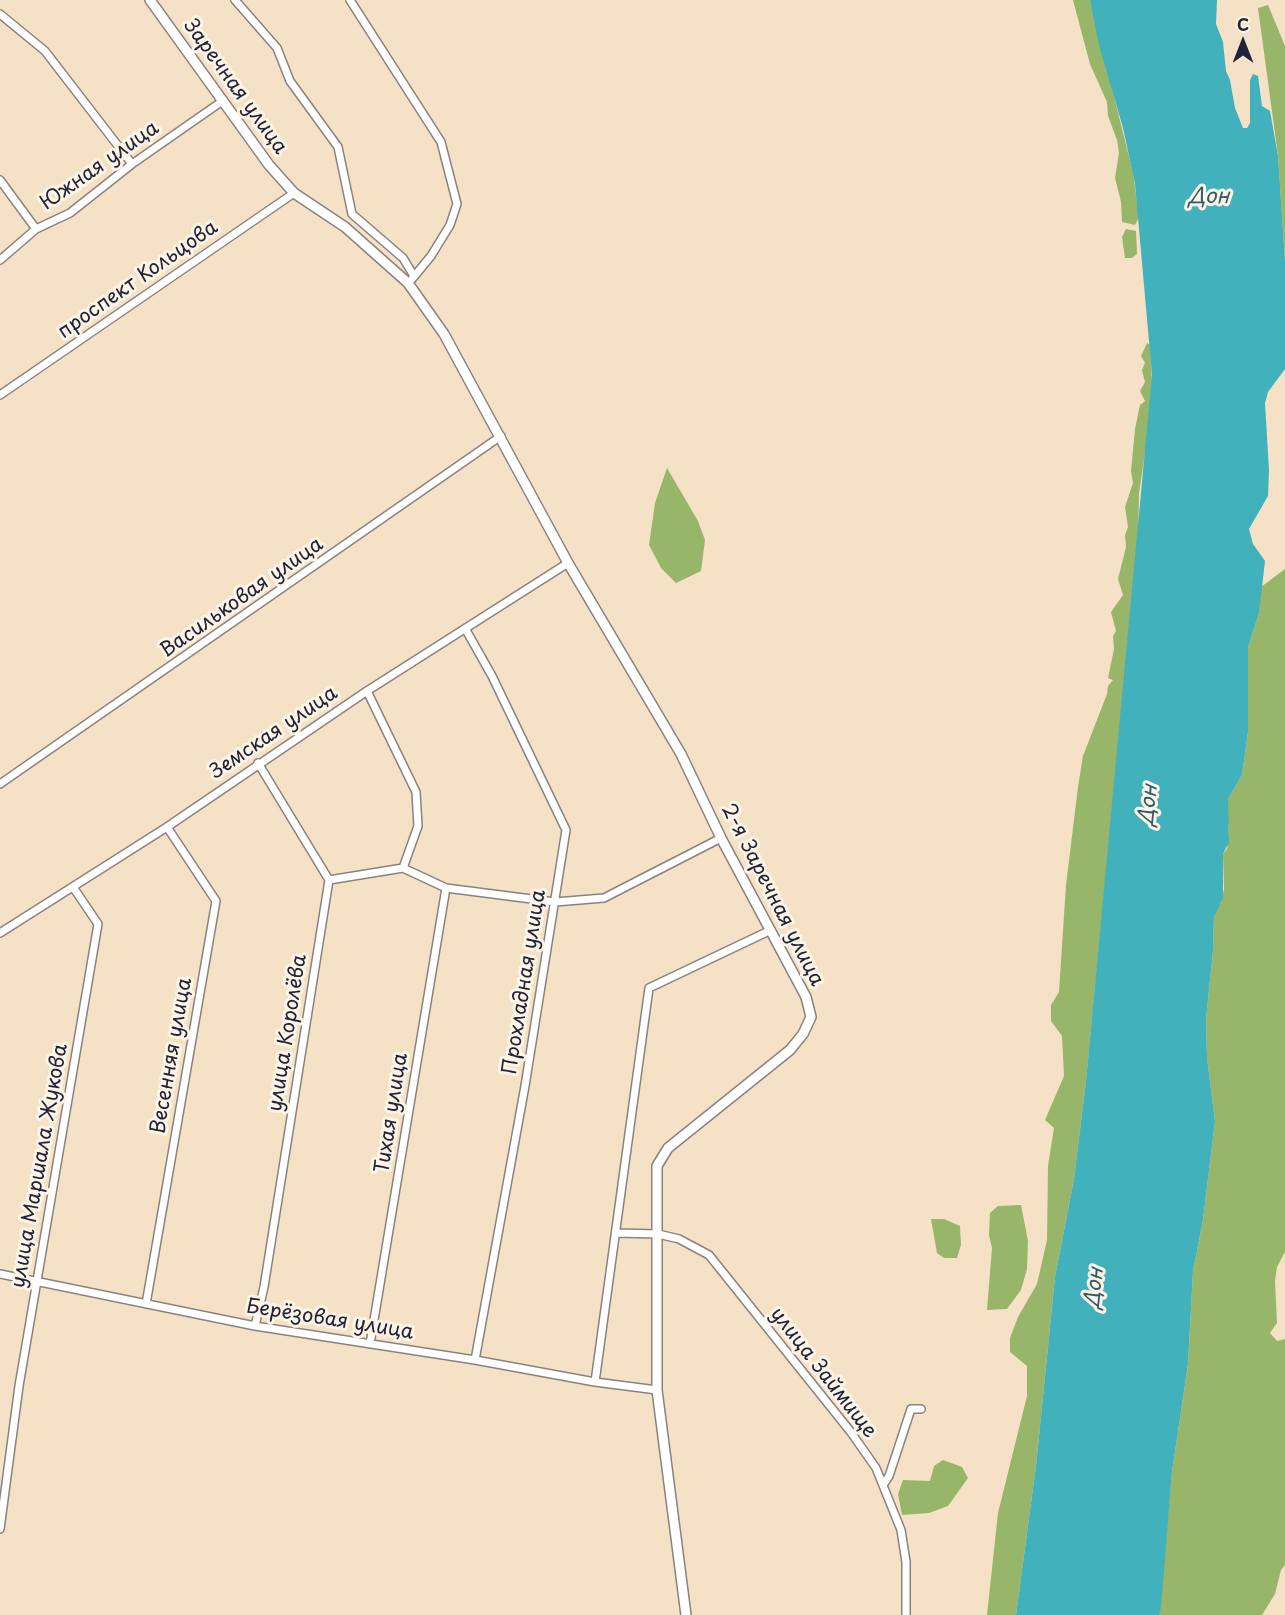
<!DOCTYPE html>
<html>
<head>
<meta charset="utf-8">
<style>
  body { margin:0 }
  #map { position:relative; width:1285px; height:1615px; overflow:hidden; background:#f4e1c6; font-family:"Playpen Sans",sans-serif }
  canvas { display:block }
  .north { position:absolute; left:1213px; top:12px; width:60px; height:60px; -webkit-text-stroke:4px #fcf5e5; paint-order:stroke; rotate:0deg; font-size:16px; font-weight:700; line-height:24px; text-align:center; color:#22223b }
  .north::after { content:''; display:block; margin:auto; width:21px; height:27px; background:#22223b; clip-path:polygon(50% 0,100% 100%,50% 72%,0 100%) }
</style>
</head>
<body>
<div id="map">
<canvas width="1285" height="1615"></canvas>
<div class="north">С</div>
</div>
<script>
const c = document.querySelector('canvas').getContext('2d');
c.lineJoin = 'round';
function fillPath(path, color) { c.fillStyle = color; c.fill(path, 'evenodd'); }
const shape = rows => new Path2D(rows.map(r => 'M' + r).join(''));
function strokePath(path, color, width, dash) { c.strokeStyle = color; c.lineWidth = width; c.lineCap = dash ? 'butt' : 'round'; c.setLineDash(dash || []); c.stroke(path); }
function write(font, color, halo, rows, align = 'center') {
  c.font = font + ' "Playpen Sans",sans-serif'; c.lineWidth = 6; c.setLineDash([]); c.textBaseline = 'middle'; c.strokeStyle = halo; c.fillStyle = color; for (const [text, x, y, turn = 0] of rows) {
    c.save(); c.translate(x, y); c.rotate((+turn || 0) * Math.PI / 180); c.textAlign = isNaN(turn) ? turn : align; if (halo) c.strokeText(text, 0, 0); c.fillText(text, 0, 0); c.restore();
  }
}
fillPath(shape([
  [1073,0,1090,0,1133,173,1139,217,1135,225,1122,222,1121,202,1115,178,1119,153,1117,140,1108,116,1107,102,1090,64],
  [1268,5,1285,46,1285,260,1278,156,1258,8],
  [1126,229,1136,231,1137,254,1132,258,1125,258,1122,237],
  [1147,343,1150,345,1153,401,1139,493,1138,540,1086,1081,1074,1179,1055,1277,1036,1466,1016,1615,987,1615,998,1513,1027,1396,1027,1366,1010,1352,1010,1338,1018,1317,1037,1284,1047,1240,1048,1166,1054,1128,1045,1120,1064,1076,1062,1036,1051,1021,1051,1005,1059,992,1066,885,1078,787,1083,756,1107,694,1108,686,1113,680,1108,678,1114,649,1113,636,1116,631,1111,612,1123,595,1118,579,1126,547,1125,535,1128,527,1125,507,1133,483,1131,471,1135,429,1140,405,1145,401,1140,391,1145,382,1142,370,1145,363,1141,356],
  [667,468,698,521,705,540,701,571,676,583,661,568,649,545,655,503],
  [1285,569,1285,1252,1277,1267,1275,1281,1277,1323,1270,1333,1277,1341,1285,1339,1285,1565,1281,1570,1275,1594,1262,1615,1159,1615,1172,1472,1188,1364,1193,1271,1203,1220,1215,1121,1207,1058,1206,1019,1213,951,1214,917,1215,909,1221,903,1224,889,1223,854,1227,849,1229,829,1226,813,1228,799,1242,775,1248,732,1248,647,1259,613,1261,587],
  [1021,1205,1028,1241,1027,1269,1021,1290,1007,1309,987,1310,992,1248,989,1235,990,1213,998,1206],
  [931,1219,944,1219,960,1226,961,1245,957,1258,944,1258,937,1253],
  [943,1460,962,1467,968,1478,948,1506,929,1513,902,1515,898,1494,903,1480,930,1481,934,1466]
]), '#98b669');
fillPath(shape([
  [1090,0,1217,0,1216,24,1223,42,1226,71,1230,80,1235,108,1243,128,1247,128,1250,123,1250,80,1253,74,1258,76,1262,106,1270,111,1278,156,1285,260,1285,369,1268,392,1265,403,1269,470,1268,496,1249,529,1253,544,1265,561,1259,613,1248,647,1248,732,1242,775,1228,799,1229,842,1223,854,1223,898,1214,917,1213,951,1206,1019,1207,1058,1215,1121,1203,1220,1193,1271,1188,1364,1172,1472,1161,1607,1159,1615,1016,1615,1036,1466,1055,1277,1074,1179,1086,1081,1152,375,1135,184,1123,128,1099,45]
]), '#41b1bb');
const minor = shape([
  [235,0,277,48,290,81,338,147,352,214,403,258,414,276],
  [350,0,441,142,457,204,450,225,431,256,412,279],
  [0,14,45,51,132,164],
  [0,180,36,229],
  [0,260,36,229,70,213,132,164,221,102],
  [0,395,294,193],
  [466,630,492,676,566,830,525,1086,475,1360],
  [367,691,416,792,418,826,403,868],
  [0,784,501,436],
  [329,880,403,868,446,888,555,902,604,898,721,838],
  [0,933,167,827,367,691,568,563],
  [617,1233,658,1234,679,1239,709,1255,850,1431,876,1468,901,1530,906,1562,906,1615],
  [0,1274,255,1326,475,1360,595,1382,657,1390],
  [146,1304,216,901,167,827],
  [255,1326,264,1287,329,880,258,763],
  [370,1344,446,888],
  [595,1382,649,988,771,930],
  [883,1485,889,1476,911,1409,921,1409],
  [0,1529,19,1386,98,924,73,887]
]);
const tertiary = shape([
  [150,0,269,165,294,193,345,227,408,283,444,334,568,563,681,754,721,838,806,997,811,1017,803,1034,790,1050,668,1148,657,1166,657,1390,686,1615]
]);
strokePath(minor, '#8b8280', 10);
strokePath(tertiary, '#8b8280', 12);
strokePath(minor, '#fff', 7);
strokePath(tertiary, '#fff', 9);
write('20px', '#22223b', '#fcf5e5', [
  ["Заречная улица",235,87,54],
  ["Южная улица",100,166,-35],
  ["проспект Кольцова",138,280,-35],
  ["Васильковая улица",242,598,-35],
  ["Земская улица",274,733,-34],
  ["2-я Заречная улица",772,895,63],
  ["Прохладная улица",525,982,-81],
  ["улица Королёва",288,1033,-81],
  ["Весенняя улица",172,1056,-80],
  ["Тихая улица",392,1113,-81],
  ["улица Маршала Жукова",40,1166,-80],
  ["Берёзовая улица",330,1320,9],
  ["улица Займище",823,1373,52]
]);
write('italic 21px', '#2e5b6e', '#fcf5e5', [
  ["Дон",1209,197],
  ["Дон",1149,805,-84],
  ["Дон",1095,1288,-84]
]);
</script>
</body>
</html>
